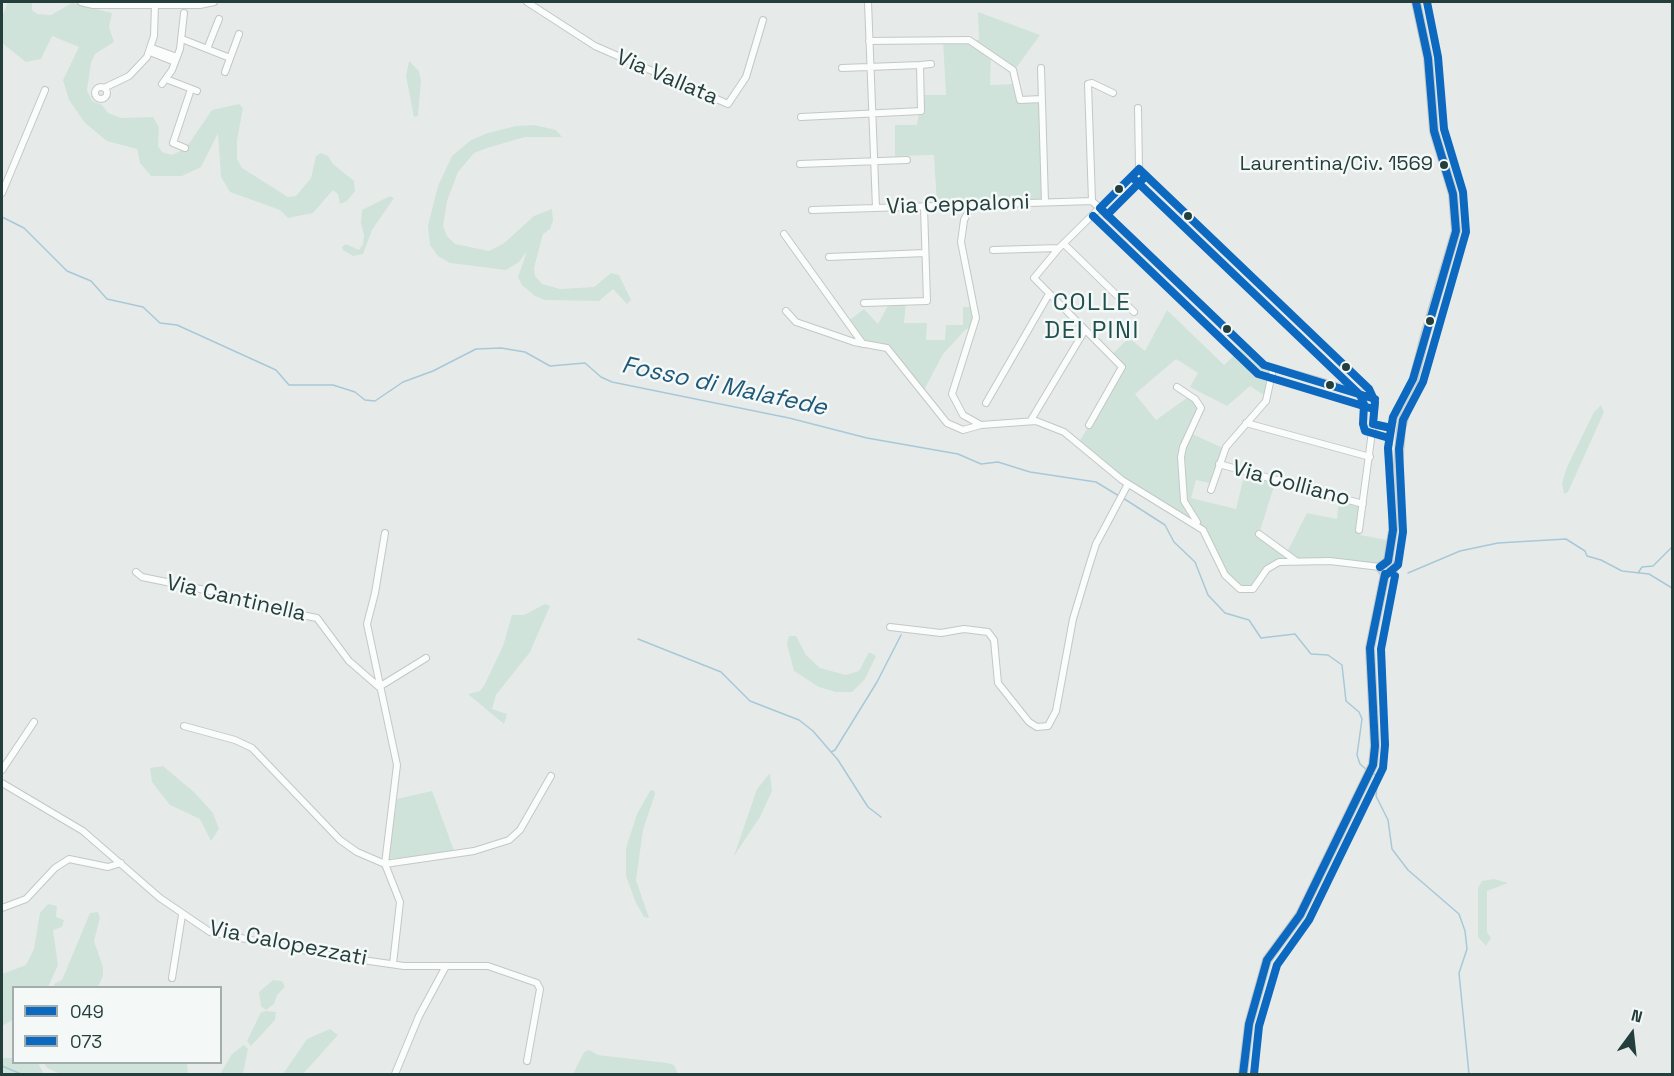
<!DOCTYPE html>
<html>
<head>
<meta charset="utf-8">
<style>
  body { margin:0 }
  #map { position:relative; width:1674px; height:1076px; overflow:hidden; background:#e6ebea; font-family:"Space Grotesk",sans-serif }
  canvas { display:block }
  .frame { position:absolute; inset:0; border:3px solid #243e3c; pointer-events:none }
  .legend { position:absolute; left:12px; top:986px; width:210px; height:78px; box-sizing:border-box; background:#f4f9f8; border:2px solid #a1aead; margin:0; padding:8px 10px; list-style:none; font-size:18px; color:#243e3c }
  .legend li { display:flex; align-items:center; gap:12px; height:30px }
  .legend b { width:30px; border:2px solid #a1aead }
  .north { position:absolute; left:1602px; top:1004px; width:60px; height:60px; -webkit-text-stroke:4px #f4f9f8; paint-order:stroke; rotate:15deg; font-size:16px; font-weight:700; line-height:24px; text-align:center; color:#243e3c }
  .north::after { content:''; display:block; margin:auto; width:21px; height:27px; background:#243e3c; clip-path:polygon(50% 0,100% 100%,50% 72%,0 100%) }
</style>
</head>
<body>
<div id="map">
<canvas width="1674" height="1076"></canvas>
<div class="frame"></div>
<ul class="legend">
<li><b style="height:8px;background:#0c69bf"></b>049</li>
<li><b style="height:8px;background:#0c69bf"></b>073</li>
</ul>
<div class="north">N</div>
</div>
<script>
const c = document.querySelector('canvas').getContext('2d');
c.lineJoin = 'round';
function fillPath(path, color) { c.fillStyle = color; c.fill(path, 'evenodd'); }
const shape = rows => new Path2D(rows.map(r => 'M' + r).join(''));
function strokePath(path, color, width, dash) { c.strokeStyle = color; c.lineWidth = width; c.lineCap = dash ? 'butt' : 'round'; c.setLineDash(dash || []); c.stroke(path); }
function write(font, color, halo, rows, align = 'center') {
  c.font = font + ' "Space Grotesk",sans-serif'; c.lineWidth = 5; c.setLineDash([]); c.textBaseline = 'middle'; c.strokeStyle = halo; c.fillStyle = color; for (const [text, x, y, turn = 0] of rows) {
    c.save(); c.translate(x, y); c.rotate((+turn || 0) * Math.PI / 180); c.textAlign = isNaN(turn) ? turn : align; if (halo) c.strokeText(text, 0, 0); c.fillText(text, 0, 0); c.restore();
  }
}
fillPath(shape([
  [8,2,32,2,32,10,37,14,51,15,72,3,112,13,109,27,114,42,95,54,91,63,87,90,92,101,102,105,108,113,121,118,153,117,159,127,158,146,162,152,172,155,186,148,212,110,239,104,243,108,237,140,237,159,242,168,288,197,296,196,311,178,316,156,321,153,328,156,333,164,354,181,355,191,347,201,340,204,338,194,333,190,313,213,288,218,280,210,230,192,221,177,218,133,201,167,182,176,151,176,140,163,137,149,107,141,85,123,69,100,63,80,79,47,52,36,41,59,26,62,2,43,2,17],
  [978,12,1040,35,1014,71,991,55,990,85,1016,84,1018,98,1042,99,1045,202,937,206,934,155,895,156,895,125,917,125,921,95,946,95,943,40,979,40],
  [409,61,419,71,421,81,418,116,414,117,406,76],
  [534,125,556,130,562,137,525,137,487,148,474,153,458,172,447,201,443,226,447,236,455,244,489,251,503,244,534,216,552,209,553,221,550,229,543,234,534,268,535,276,542,284,560,289,594,287,611,273,619,275,631,300,627,304,613,289,599,301,545,300,535,296,522,285,518,277,527,251,519,262,506,270,450,263,438,256,430,245,428,226,438,186,452,156,471,140,488,133,516,126],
  [390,196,394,198,372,230,363,254,353,256,343,250,342,247,346,244,359,250,363,244,364,235,361,223,362,210],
  [906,301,904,323,927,323,926,340,945,340,946,325,963,325,963,307,976,307,974,329,966,329,943,354,922,394,892,353,863,344,847,322,864,309,878,324,890,302],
  [1167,310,1224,365,1243,347,1273,369,1268,398,1250,386,1227,406,1190,387,1198,373,1176,359,1135,394,1156,420,1191,395,1200,406,1190,433,1225,449,1213,484,1196,480,1191,498,1236,509,1245,472,1276,480,1259,534,1286,554,1307,513,1337,519,1339,497,1363,504,1360,535,1392,541,1391,573,1380,567,1274,562,1255,587,1244,591,1228,580,1203,530,1128,484,1079,442,1121,373,1122,368,1111,355,1129,338,1145,351],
  [1601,405,1604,412,1568,492,1564,494,1562,483,1567,467,1594,412],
  [545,604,550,606,530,652,496,695,492,709,507,714,504,724,468,694,480,691,485,684,503,646,512,615,524,615],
  [789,636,796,636,806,655,820,668,846,675,859,671,869,652,876,656,865,679,852,692,836,692,819,687,794,671,787,644],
  [163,766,195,793,213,813,219,829,211,841,200,819,170,805,152,782,150,768],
  [770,773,772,791,760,817,734,856,757,789],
  [654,790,655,794,643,830,636,880,649,918,644,917,636,903,626,876,626,848,637,814,650,791],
  [432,791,455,853,388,859,397,799],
  [1494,879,1508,883,1487,891,1487,932,1491,938,1486,946,1478,937,1478,888,1482,881],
  [48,904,57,906,56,917,64,920,62,927,53,930,58,965,48,987,14,988,13,1020,2,1026,2,974,26,965,34,949,40,913],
  [98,912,100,918,94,941,103,967,103,976,98,987,55,987,54,984,62,980,90,913],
  [273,980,282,981,285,987,277,995,274,1004,266,1010,261,1006,259,992],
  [266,1011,276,1012,275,1020,251,1046,247,1041,261,1012],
  [330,1029,338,1035,303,1074,283,1074,307,1039],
  [244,1045,248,1049,243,1074,220,1074,232,1054],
  [589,1050,598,1055,667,1063,674,1065,678,1074,573,1074,584,1052],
  [2,1058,13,1058,14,1062,38,1063,44,1074,2,1074],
  [44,1063,187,1063,188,1074,60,1074,47,1068]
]), '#cfe3da');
strokePath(shape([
  [2,217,24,228,67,271,91,281,107,299,143,307,160,323,177,325,276,370,289,385,333,385,355,392,365,400,375,401,403,382,433,371,476,349,501,348,525,352,550,366,585,363,601,377,612,382,789,418,867,438,958,454,981,464,998,462,1030,472,1096,482,1119,496],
  [1123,498,1165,525,1174,542,1195,562,1208,595,1225,613,1249,620,1261,638,1295,634,1311,654,1328,655,1342,665,1346,701,1359,712,1362,719,1357,755,1360,764,1368,771],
  [1408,573,1460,551,1498,543,1566,539,1585,551,1587,556,1601,560,1622,571,1649,574,1672,588],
  [1638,573,1642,567,1653,566,1672,547],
  [638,639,721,672,750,701,799,720,813,731,838,760,868,807,881,817],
  [831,752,835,750,877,682,901,635],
  [1372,773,1378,776,1376,796,1388,820,1392,849,1408,870,1459,914,1465,931,1467,949,1459,973,1469,1074],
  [2,1066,21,1074]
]), '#a8c8d8', 1.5);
const minor = shape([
  [81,2,93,5,200,5,214,2],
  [527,2,595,46,728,104,746,77,763,20],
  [868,2,876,208],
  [182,39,230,58],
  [869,41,969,40,1013,70,1020,100,1042,99],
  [152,48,177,57],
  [207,49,219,19],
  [150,52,175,62],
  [920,65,931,64],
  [1041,68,1045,202],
  [225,72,239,34],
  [166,79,197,91],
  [162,84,172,70,180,49,184,13],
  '95 93a6 6 0 1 1 12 0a6 6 0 1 1-12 0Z',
  [104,88,129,76,147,57,154,36,155,5],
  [1138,108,1139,169,1369,389,1375,402,1373,424,1391,428],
  [801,117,921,111,920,65,842,68],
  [185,148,173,143,191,89],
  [800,164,907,160],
  [2,193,45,90],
  [1092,201,1088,84,1092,83,1113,93],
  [972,205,964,220,961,242,976,318,952,394,963,415,981,425,1036,421,1064,432,1122,480,1203,530,1225,575,1240,589,1253,589,1267,569,1279,562,1330,561,1380,567],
  [812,210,1092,201,1264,365,1368,395,1375,399],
  [784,234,863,344],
  [1064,244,1134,312],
  [993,250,1059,248],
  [829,257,925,253],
  [864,303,927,301,924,207],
  [786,311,796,322,854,342,887,348,947,423,963,430,981,425],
  [1177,387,1195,399,1201,408,1183,447,1181,457,1184,501,1197,522],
  [986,403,1049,294],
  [1031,420,1085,330],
  [1246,423,1370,457],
  [1089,425,1122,367,1034,278,1059,248,1139,169],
  [1219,464,1363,504],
  [1211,490,1226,447,1266,401,1273,369],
  [1393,496,1388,448,1391,428,1396,411,1410,388],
  [1359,530,1373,424],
  [385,533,375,593,367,624,397,765,385,864,400,902,393,964],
  [1259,534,1296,561],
  [136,572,142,577,244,598,266,608,317,618,349,661,379,687,426,658],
  [890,627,941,633,964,629,988,632,994,640,998,683,1029,722,1037,727,1048,726,1056,711,1073,619,1089,566,1096,544,1128,484],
  [184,726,235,740,252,748,340,840,357,852,385,864,474,851,509,840,520,830,551,776],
  [2,770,34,722],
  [2,783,83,831,160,898,210,932,328,955,404,966,488,966,537,983,540,989,527,1061],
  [2,908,26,899,55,868,69,859,108,867,121,863],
  [172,978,182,915],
  [395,1074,419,1016,446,966]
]);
const major = shape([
  [1385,574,1380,567,1388,561,1393,530,1401,429,1426,332,1456,231,1453,194,1434,131,1428,58,1416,2],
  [1385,574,1393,569,1388,561],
  [1243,1074,1249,1024,1267,960,1300,915,1373,765,1375,746,1370,648,1385,574]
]);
strokePath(minor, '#c3c8c7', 8);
strokePath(major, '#c2cac9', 10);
strokePath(minor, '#fbfcfc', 6);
strokePath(major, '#ced6d6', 8);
strokePath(shape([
  [1139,169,1369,389,1375,402,1373,424,1391,428],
  [1100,208,1264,365,1375,399],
  [1100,208,1139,169],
  [1380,567,1388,561,1393,530,1388,448,1393,417,1413,379,1456,231,1453,194,1434,131,1428,58,1416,2],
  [1243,1074,1249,1024,1267,960,1300,915,1373,765,1375,746,1370,648,1385,574]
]), '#0c69bf', 8);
strokePath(shape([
  [1132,177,1360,395,1364,404,1363,424,1365,431,1389,438],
  [1107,215,1146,176],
  [1093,216,1258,374,1370,408],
  [1386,575,1398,565,1403,532,1399,449,1403,420,1423,382,1466,232,1463,192,1444,129,1438,57,1427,2],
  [1254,1074,1259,1026,1277,965,1309,920,1383,768,1385,745,1381,649,1395,576]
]), '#0c69bf', 8);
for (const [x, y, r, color] of [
  [1444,165,5,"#243e3c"],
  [1119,189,5,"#243e3c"],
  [1188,216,5,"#243e3c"],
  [1430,321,5,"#243e3c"],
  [1227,329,5,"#243e3c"],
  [1346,367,5,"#243e3c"],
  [1330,385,5,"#243e3c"]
]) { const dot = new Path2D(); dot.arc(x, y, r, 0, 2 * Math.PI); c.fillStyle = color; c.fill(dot); strokePath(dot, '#f4f9f8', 2); }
write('20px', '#243e3c', '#f4f9f8', [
  ["Laurentina/Civ. 1569",1433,165]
], 'right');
write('22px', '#243e3c', '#f4f9f8', [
  ["Via Vallata",667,78,23],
  ["Via Ceppaloni",958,205,-2],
  ["Via Colliano",1291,484,15],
  ["Via Cantinella",236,599,13],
  ["Via Calopezzati",288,944,11]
]);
c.letterSpacing = '1.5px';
write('24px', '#20504e', '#f4f9f8', [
  ["COLLE",1092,303],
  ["DEI PINI",1092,331]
]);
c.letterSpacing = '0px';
write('italic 24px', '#1f5879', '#f4f9f8', [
  ["Fosso di Malafede",724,387,12]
]);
</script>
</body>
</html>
